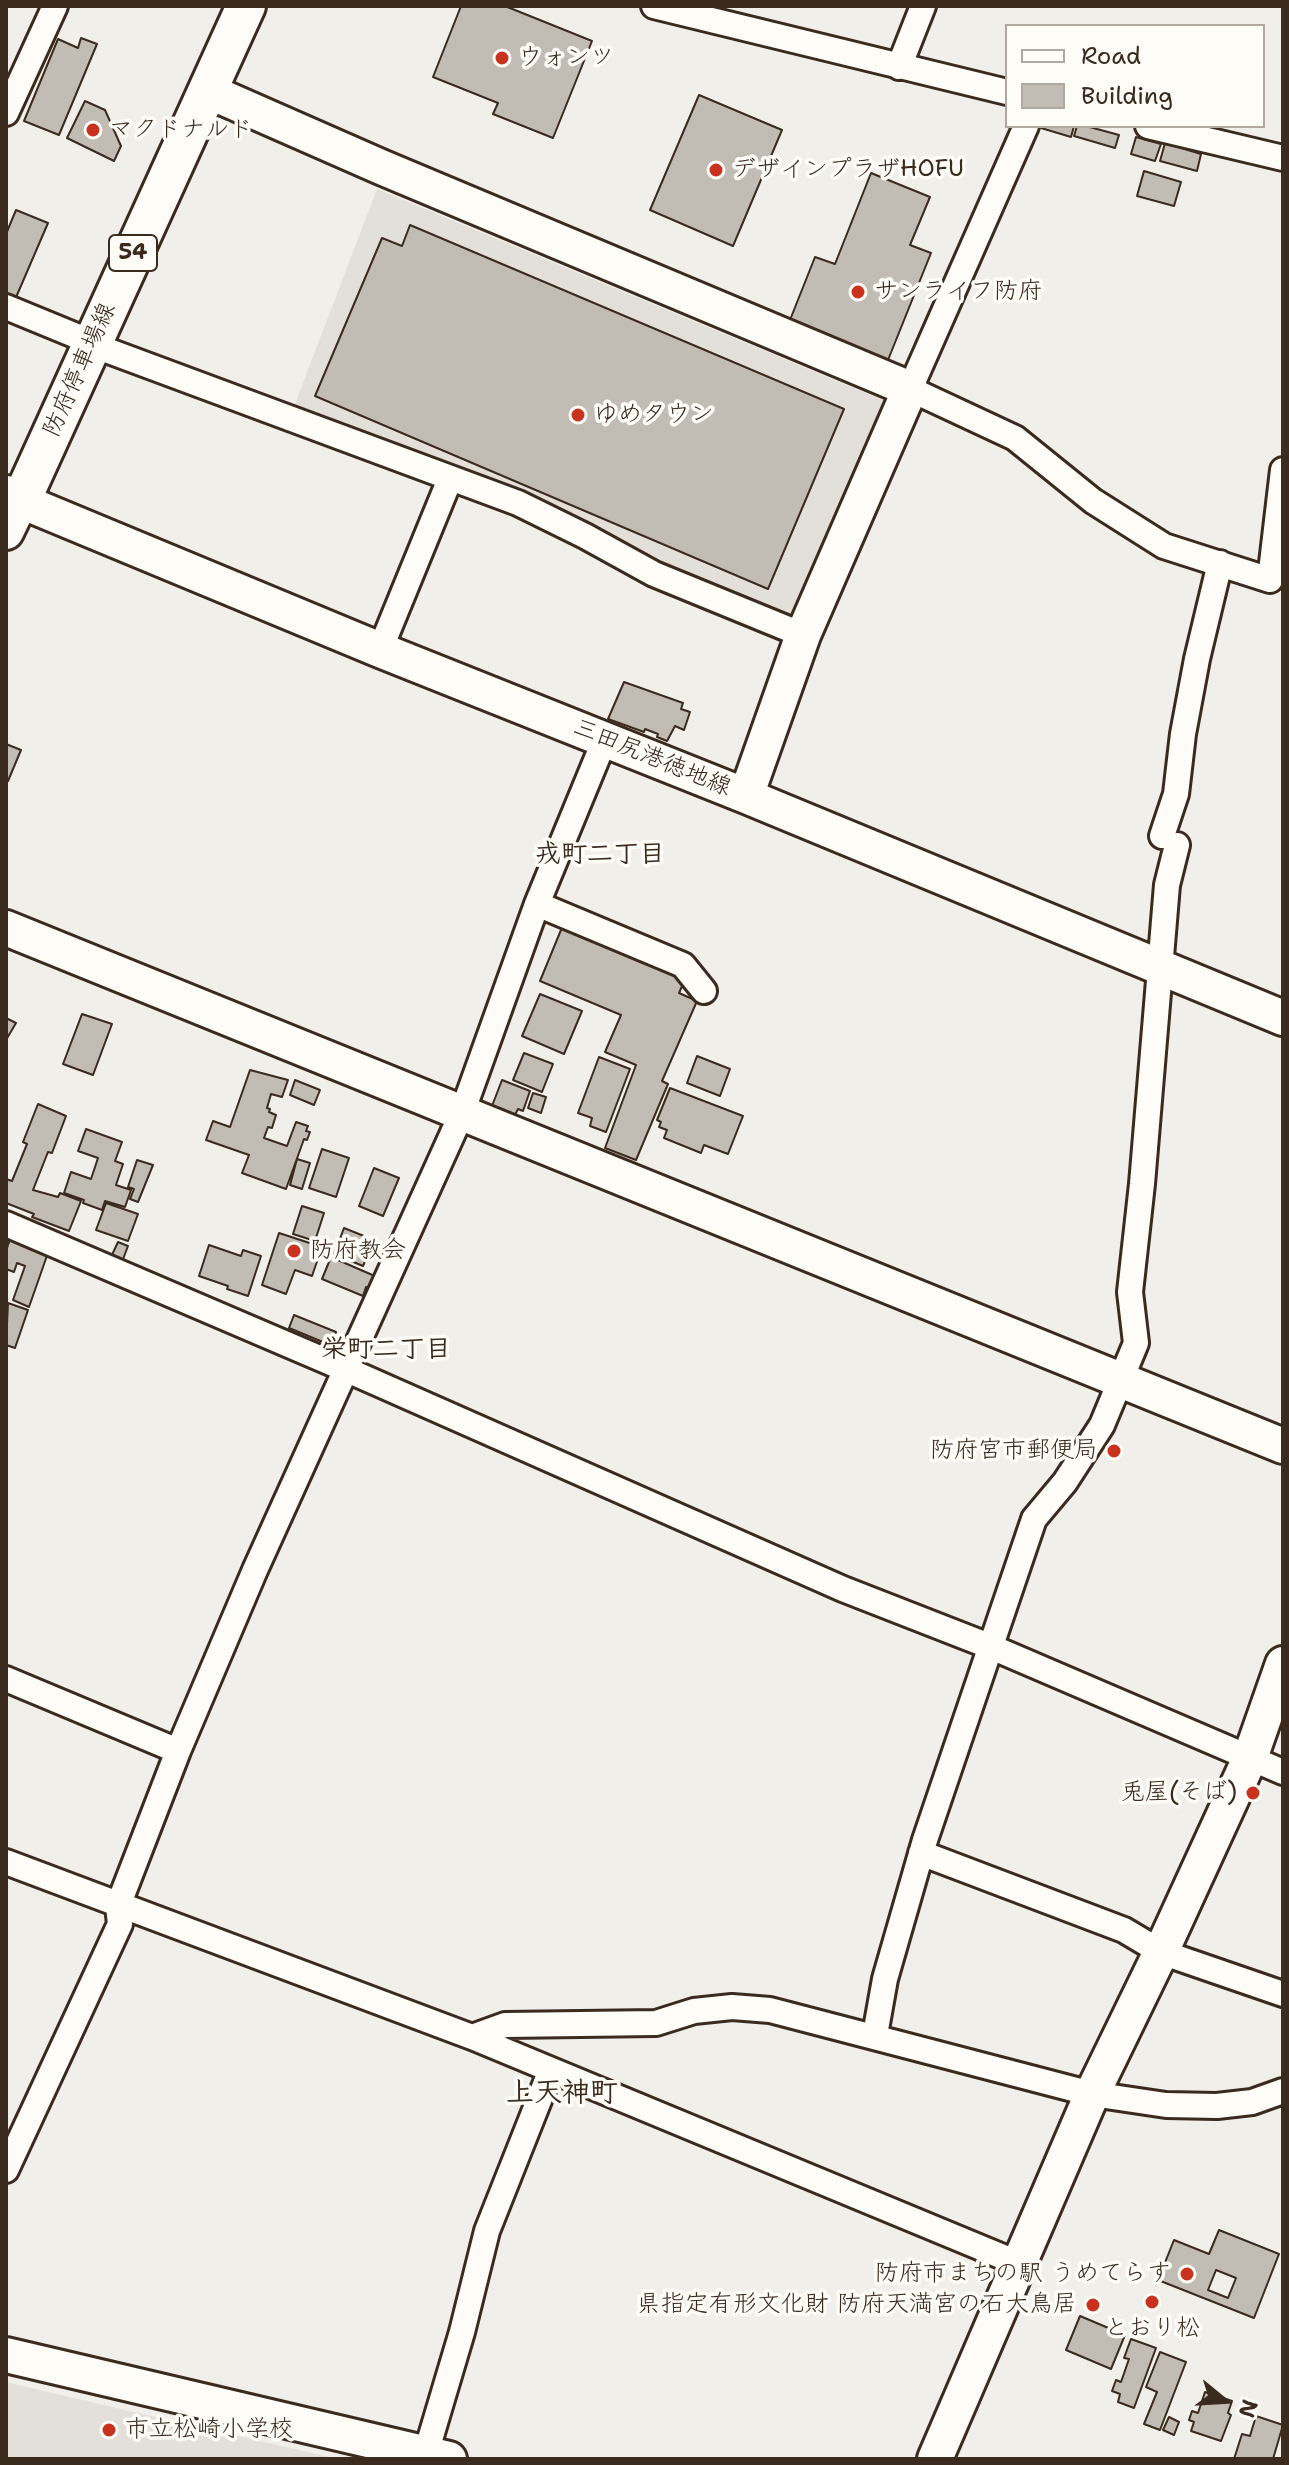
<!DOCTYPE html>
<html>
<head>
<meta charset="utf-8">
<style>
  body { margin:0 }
  #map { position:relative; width:1289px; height:2465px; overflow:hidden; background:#f1efea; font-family:"Shantell Sans",sans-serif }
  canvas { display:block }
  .frame { position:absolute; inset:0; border:8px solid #3b2a1e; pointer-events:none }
  .legend { position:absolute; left:1005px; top:24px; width:260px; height:104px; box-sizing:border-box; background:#fdfcf7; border:2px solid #afa8a0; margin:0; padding:10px 14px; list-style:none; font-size:24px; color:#3b2a1e }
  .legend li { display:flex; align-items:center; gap:16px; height:40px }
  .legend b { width:40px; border:2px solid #afa8a0 }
  .north { position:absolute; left:1185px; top:2361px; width:80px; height:80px; -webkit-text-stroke:6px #fdfcf7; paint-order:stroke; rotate:108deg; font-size:22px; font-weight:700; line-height:32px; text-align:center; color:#3b2a1e }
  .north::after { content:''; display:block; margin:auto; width:28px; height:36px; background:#3b2a1e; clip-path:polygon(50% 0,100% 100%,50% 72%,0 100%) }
</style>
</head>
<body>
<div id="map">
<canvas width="1289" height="2465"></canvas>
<div class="frame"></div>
<ul class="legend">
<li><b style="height:10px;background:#fdfcf7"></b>Road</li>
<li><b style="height:22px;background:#c1bcb4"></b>Building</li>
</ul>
<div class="north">N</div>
</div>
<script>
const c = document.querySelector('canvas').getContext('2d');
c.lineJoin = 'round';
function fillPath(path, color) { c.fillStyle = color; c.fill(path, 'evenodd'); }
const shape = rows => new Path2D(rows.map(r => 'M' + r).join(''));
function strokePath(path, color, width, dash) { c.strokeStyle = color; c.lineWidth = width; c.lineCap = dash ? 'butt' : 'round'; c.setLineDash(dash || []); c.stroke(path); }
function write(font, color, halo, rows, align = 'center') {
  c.font = font + ' "Shantell Sans","Klee One",sans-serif'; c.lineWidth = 7; c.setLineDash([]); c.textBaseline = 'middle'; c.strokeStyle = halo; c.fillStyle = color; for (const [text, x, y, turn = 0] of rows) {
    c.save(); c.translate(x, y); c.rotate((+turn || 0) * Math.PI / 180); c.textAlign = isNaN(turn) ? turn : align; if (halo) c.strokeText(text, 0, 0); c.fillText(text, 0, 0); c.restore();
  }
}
fillPath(shape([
  [377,189,885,401,792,618,645,558,550,509,460,468,293,409],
  [6,2382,86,2401,338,2459,6,2459]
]), '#e3e0da');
const building = shape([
  [461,6,505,6,592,41,553,138,493,114,498,103,433,77,461,6],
  [81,38,97,44,59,135,24,121,58,39,78,48,81,38],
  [699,95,782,130,733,246,650,210,699,95],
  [85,101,105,110,121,146,114,161,67,138,85,101],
  [1041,126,1074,126,1071,137,1041,128,1041,126],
  [1077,126,1086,126,1119,135,1115,148,1074,136,1077,126],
  [1136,137,1161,144,1155,161,1131,154,1136,137],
  [1165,143,1201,154,1197,171,1160,161,1165,143],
  [1144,171,1181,182,1174,206,1137,196,1144,171],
  [871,173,930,197,910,245,931,253,888,360,790,320,815,257,835,264,871,173],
  [16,210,48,223,14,302,6,298,6,234,16,210],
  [410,225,844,409,768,589,315,396,382,238,402,246,410,225],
  [624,682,683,703,681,709,690,712,684,730,675,726,667,741,657,737,658,734,645,729,644,732,608,719,624,682],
  [6,744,21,750,8,781,6,780,6,744],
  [563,925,677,973,683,984,679,993,697,1001,662,1081,668,1084,636,1160,605,1148,636,1065,605,1052,621,1015,540,981,563,925],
  [540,994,582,1011,564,1054,522,1036,540,994],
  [82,1014,112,1024,93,1075,63,1064,82,1014],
  [6,1018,16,1023,6,1040,6,1018],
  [524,1053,553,1064,542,1092,513,1080,524,1053],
  [697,1056,730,1069,720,1096,687,1083,697,1056],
  [599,1057,630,1069,606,1132,590,1126,592,1118,578,1113,599,1057],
  [250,1070,288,1080,282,1097,271,1094,267,1108,270,1109,269,1112,276,1115,272,1128,268,1127,264,1138,287,1146,296,1122,308,1126,306,1131,310,1132,307,1140,304,1139,286,1189,242,1173,249,1155,206,1140,213,1121,230,1127,250,1070],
  [295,1080,320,1090,314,1105,290,1095,295,1080],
  [502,1080,530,1091,523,1111,518,1109,515,1115,492,1106,502,1080],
  [670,1088,743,1116,728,1154,704,1145,701,1153,664,1138,667,1130,659,1127,661,1122,657,1120,670,1088],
  [533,1093,546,1097,541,1113,528,1108,533,1093],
  [38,1104,66,1116,52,1153,48,1152,33,1190,58,1197,60,1193,81,1201,69,1231,32,1217,34,1214,6,1203,6,1179,12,1181,27,1144,23,1142,38,1104],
  [86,1129,122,1142,115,1161,123,1164,116,1185,131,1190,125,1207,105,1201,102,1210,83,1203,84,1200,64,1193,71,1172,91,1179,98,1158,78,1151,86,1129],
  [322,1149,349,1158,336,1197,309,1188,322,1149],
  [297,1159,310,1163,302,1189,290,1185,297,1159],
  [137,1160,153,1165,138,1202,130,1199,134,1189,128,1187,137,1160],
  [374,1168,399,1178,383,1216,359,1206,374,1168],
  [106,1203,138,1214,128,1241,96,1230,106,1203],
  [302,1206,324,1213,315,1241,293,1234,302,1206],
  [344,1228,374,1240,363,1266,334,1254,344,1228],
  [279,1233,322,1247,312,1276,295,1270,286,1294,262,1285,279,1233],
  [11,1236,49,1250,29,1307,13,1300,25,1266,17,1263,14,1272,6,1269,6,1251,11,1236],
  [118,1242,128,1246,122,1262,111,1257,118,1242],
  [209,1245,241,1256,243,1250,261,1256,248,1296,227,1289,228,1286,199,1276,209,1245],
  [331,1257,377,1277,372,1289,366,1287,363,1296,322,1279,331,1257],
  [8,1303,28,1310,15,1348,6,1345,8,1303],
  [294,1315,336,1332,330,1345,289,1328,294,1315],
  [1219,2230,1279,2254,1254,2318,1158,2280,1174,2240,1209,2254,1219,2230],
  [1216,2270,1236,2278,1228,2298,1208,2290,1216,2270],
  [1080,2316,1125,2335,1111,2369,1066,2350,1080,2316],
  [1131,2339,1156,2348,1134,2408,1118,2402,1120,2394,1112,2391,1116,2380,1121,2382,1129,2359,1124,2358,1131,2339],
  [1160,2352,1186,2362,1160,2430,1144,2424,1157,2392,1146,2387,1160,2352],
  [1205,2392,1232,2401,1228,2413,1231,2415,1221,2441,1191,2431,1194,2422,1189,2420,1192,2411,1198,2413,1205,2392],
  [1256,2416,1283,2425,1273,2459,1234,2459,1242,2434,1250,2436,1256,2416],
  [1169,2417,1179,2422,1174,2435,1163,2430,1169,2417]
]);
fillPath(building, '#c1bcb4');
strokePath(building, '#3b2a1e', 2);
const street = shape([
  [654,6,1007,92],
  [899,67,923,6],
  [6,113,55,6],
  [1026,126,910,389,1015,438,1093,501,1164,546,1270,580,1283,470],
  [1148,126,1283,158],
  [6,307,79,337],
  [90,344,518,503,585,536,654,574,803,635],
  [380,650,450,479],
  [1162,836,1176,794,1183,734,1197,659,1220,563],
  [537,904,683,965,704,991],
  [6,1224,345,1369,843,1589,989,1646,1283,1772],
  [6,1679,178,1751],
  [921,1853,1124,1930,1161,1952,1283,1994],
  [6,1862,472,2037,1020,2264],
  [875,2035,885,1979,925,1840,1034,1519,1065,1482,1102,1425,1136,1343,1130,1292,1142,1184,1167,885,1177,845],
  [472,2037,505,2025,656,2023,694,2011,732,2007,770,2010,1092,2094,1166,2105,1217,2106,1252,2102,1283,2091],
  [6,2170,120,1924,118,1906,178,1751,255,1570,462,1113,537,904,605,739],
  [426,2453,462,2332,487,2231,551,2070]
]);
const secondary = shape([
  [208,91,381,167,910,389,803,635,746,796],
  [6,532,21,501,380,650,746,796,1283,1018],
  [6,928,1283,1446],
  [6,2355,449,2459],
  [935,2459,1092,2094,1161,1952,1250,1758,1283,1664]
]);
const primary = shape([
  [6,495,21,501,246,6]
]);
strokePath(street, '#3b2a1e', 30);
strokePath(secondary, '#3b2a1e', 40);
strokePath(primary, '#3b2a1e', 44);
strokePath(street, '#fdfcf7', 24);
strokePath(secondary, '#fdfcf7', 34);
strokePath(primary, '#fdfcf7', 38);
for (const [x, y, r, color] of [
  [502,58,8,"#c8321e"],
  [93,130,8,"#c8321e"],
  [716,170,8,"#c8321e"],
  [858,292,8,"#c8321e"],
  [578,415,8,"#c8321e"],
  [294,1251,8,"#c8321e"],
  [1114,1451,8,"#c8321e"],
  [1253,1793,8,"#c8321e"],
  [1187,2274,8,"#c8321e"],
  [1152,2302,8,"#c8321e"],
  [1093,2305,8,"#c8321e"],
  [109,2430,8,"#c8321e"]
]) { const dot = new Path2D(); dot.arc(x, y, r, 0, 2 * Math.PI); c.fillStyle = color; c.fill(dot); strokePath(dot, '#fdfcf7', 3); }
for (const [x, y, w] of [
  [133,253,48]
]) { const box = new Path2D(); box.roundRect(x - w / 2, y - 18, w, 36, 6); c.fillStyle = '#fdfcf7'; c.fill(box); strokePath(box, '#3b2a1e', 2); }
write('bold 22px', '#3b2a1e', null, [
  ["54",133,253]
]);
write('24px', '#3b2a1e', '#fdfcf7', [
  ["ウォンツ",518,58],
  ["マクドナルド",109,130],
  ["デザインプラザHOFU",732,170],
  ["サンライフ防府",874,292],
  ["ゆめタウン",594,415],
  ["防府教会",310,1251],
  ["防府宮市郵便局",1098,1451,"right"],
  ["兎屋(そば)",1237,1793,"right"],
  ["防府市まちの駅 うめてらす",1171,2274,"right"],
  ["県指定有形文化財 防府天満宮の石大鳥居",1077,2305,"right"],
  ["とおり松",1152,2329,"center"],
  ["市立松崎小学校",125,2430]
], 'left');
write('24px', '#3b2a1e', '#fdfcf7', [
  ["防府停車場線",80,370,-66],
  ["三田尻港徳地線",652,758,22]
]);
write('bold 26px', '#3b2a1e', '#fdfcf7', [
  ["戎町二丁目",600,855],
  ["栄町二丁目",386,1350]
]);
write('bold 28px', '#3b2a1e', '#fdfcf7', [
  ["上天神町",562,2094]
]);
</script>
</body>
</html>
